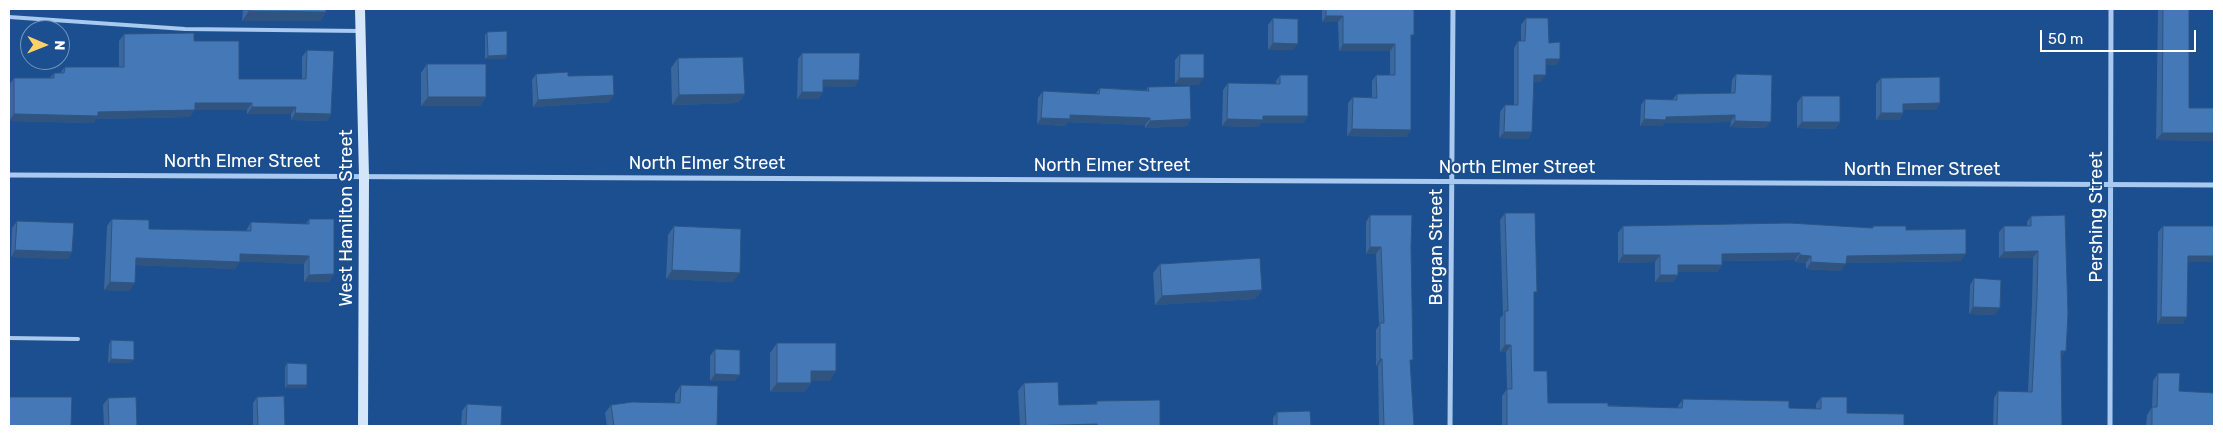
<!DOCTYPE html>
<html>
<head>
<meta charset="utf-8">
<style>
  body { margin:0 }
  #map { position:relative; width:2223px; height:435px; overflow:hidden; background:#1b4f8f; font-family:Rubik,sans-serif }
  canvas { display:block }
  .frame { position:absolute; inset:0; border:10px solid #fff; pointer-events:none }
  .north { position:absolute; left:20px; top:20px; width:50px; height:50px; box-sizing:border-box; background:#1b4f8f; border:1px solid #7695bc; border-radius:50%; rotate:91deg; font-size:14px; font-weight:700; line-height:20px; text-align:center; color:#fff }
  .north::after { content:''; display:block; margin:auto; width:18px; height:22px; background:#ffd166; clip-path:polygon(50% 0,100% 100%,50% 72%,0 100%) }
  .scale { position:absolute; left:2040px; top:30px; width:156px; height:22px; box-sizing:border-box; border:2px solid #fff; border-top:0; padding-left:6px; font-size:15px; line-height:18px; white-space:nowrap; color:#fff; -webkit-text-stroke:4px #1b4f8f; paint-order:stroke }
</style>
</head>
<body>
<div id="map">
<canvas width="2223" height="435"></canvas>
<div class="frame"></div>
<div class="north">N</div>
<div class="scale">50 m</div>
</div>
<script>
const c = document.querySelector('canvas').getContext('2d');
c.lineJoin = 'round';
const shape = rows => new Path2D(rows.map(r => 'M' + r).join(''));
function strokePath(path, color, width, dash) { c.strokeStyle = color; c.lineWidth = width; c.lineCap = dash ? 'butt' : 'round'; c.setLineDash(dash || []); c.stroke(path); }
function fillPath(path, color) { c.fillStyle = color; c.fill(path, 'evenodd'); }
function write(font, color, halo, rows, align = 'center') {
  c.font = font + ' Rubik,sans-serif'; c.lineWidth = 4; c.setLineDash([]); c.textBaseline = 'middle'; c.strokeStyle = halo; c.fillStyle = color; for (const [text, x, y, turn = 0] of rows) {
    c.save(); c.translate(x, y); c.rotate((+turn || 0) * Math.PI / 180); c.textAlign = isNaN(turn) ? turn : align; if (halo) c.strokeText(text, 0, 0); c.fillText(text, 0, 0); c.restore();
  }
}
strokePath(shape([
  [9,17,185,29,360,31],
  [9,338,78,339]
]), '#a9c9ee', 4);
strokePath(shape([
  [9,175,2214,185],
  [1450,426,1453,9],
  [2110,426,2111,9]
]), '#a9c9ee', 5);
strokePath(shape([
  [360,9,364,176,363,426]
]), '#d6e6fa', 10);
fillPath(shape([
  [243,9,326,9,326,12,320,21,242,21],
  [1322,9,1414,9,1411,39,1411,130,1406,137,1347,136,1348,103,1353,97,1372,97,1372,81,1376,75,1390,75,1390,51,1339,51,1338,22,1322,22],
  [2158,9,2189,9,2189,108,2214,108,2214,141,2156,140],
  [1273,18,1293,50,1268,50,1268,25],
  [1526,18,1549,43,1560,59,1556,65,1546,65,1541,82,1534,82,1532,132,1528,139,1499,138,1500,112,1505,105,1514,105,1514,48,1518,41,1521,41,1521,25],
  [487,32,507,55,505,59,485,59,485,35],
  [124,34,194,41,239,79,302,79,302,57,307,50,331,114,327,121,291,120,291,114,247,114,247,110,194,110,190,117,96,119,93,123,9,121,9,85,14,78,50,78,54,73,60,73,65,67,119,67,119,41],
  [802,53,855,87,823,86,823,92,818,99,797,99,798,59],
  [1180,54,1199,85,1175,84,1175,60],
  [678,58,745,94,738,103,672,105,671,68],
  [427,64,486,97,480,106,421,106,421,73],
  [536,74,568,76,610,102,533,107,532,80],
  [1736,74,1766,128,1730,127,1731,122,1664,123,1662,126,1640,126,1641,105,1645,99,1672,100,1677,94,1731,93,1732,80],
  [1280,75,1308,116,1303,123,1261,123,1258,127,1222,126,1223,90,1228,83,1276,84,1276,81],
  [1881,78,1940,103,1936,110,1903,110,1903,113,1899,120,1876,120,1876,84],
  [1148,87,1187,126,1145,128,1145,125,1068,122,1065,126,1037,124,1038,98,1043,91,1095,94,1100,88,1146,90],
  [1802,96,1840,122,1835,129,1797,128,1797,103],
  [1505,213,1534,297,1534,371,1548,403,1678,408,1678,406,1683,399,1789,408,1816,409,1816,404,1821,397,1847,413,1904,426,1502,426,1502,396,1507,389,1506,352,1500,352,1500,318,1503,315,1500,220],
  [1370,215,1411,247,1410,364,1414,426,1379,426,1378,366,1376,366,1376,330,1379,325,1376,254,1366,254,1366,222],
  [2031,216,2061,357,2062,426,1993,426,1994,398,1998,391,2028,392,2032,303,2033,258,1999,258,1999,232,2004,226,2027,226,2027,222],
  [112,219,149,229,246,231,251,222,306,224,309,219,334,274,329,282,304,282,304,264,240,261,235,269,136,265,130,291,104,290,107,226],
  [17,221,72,252,68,259,11,257,12,228],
  [674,226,733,282,666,279,668,235],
  [1623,226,1872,228,1873,226,1906,230,1961,261,1846,263,1841,271,1806,269,1806,263,1795,262,1795,260,1722,261,1722,265,1717,272,1678,272,1678,275,1673,282,1655,282,1655,262,1618,263,1618,233],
  [2163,226,2212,262,2188,262,2183,324,2157,324,2158,232],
  [1160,264,1262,290,1255,299,1155,305,1153,273],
  [1974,278,1995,315,1969,314,1970,285],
  [111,340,131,363,108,363,109,344],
  [777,343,830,381,811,381,811,383,804,392,770,392,770,353],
  [715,349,735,381,710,381,710,356],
  [287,363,307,385,305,388,285,388,285,367],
  [2158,373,2179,391,2214,426,2146,426,2147,415,2152,407,2153,381],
  [1024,383,1059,405,1095,404,1097,401,1160,426,1020,426,1018,391],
  [681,385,717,426,607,426,605,413,611,405,675,403,675,394],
  [257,397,285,426,253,426,253,403],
  [108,398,137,426,104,426,103,405],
  [467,404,501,426,461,426,462,411],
  [1277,412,1311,426,1273,426,1273,418]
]), '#3a679d');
fillPath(shape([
  [249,11,326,12,320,21,242,21],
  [1326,16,1343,16,1338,22,1322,22],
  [1273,43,1298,44,1293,50,1268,50],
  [1343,44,1395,44,1390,51,1339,51],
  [507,55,505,59,485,59,488,56],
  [1546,59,1560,59,1556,65,1541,65],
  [1534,75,1546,75,1541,82,1529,82],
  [1179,78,1204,78,1199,85,1175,84],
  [823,80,859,80,855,87,818,86],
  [802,92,823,92,818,99,797,99],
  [745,94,738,103,672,105,679,95],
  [614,95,610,102,533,107,538,100],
  [428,97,486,97,480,106,421,106],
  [195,103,252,103,247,110,194,110,190,117,96,119,93,123,9,121,14,114],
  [1940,103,1936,110,1899,110,1903,104],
  [252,107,296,107,291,114,247,114],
  [295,113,331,114,327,121,291,120],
  [1881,113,1903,113,1899,120,1876,120],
  [1070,115,1150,118,1145,125,1068,122,1065,126,1037,124,1041,118],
  [1735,115,1731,122,1664,123,1662,126,1640,126,1644,119,1666,117],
  [1263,116,1308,116,1303,123,1261,123,1258,127,1222,126,1227,119],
  [1191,119,1187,126,1145,128,1150,121],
  [1735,121,1771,122,1766,128,1730,127],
  [1802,122,1840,122,1835,129,1797,128],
  [1352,129,1411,130,1406,137,1347,136],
  [1504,132,1532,132,1528,139,1499,138],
  [2162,133,2214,133,2214,141,2156,140],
  [1370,247,1381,247,1376,254,1366,254],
  [15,250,72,252,68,259,11,257],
  [2038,251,2033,258,1999,258,2004,252],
  [1800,253,1795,260,1717,261,1722,254],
  [240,254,309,256,304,264,235,261],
  [1966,254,1961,261,1842,263,1846,264,1841,271,1806,269,1811,262,1847,256],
  [1623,255,1660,255,1655,262,1618,263],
  [1800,255,1811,256,1806,263,1795,262],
  [2188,256,2214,256,2214,258,2212,262,2183,262],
  [136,258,240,262,235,269,131,265],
  [1678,265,1722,265,1717,272,1673,272],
  [672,270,740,273,733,282,666,279],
  [334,274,329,282,304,282,309,275],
  [1660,275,1678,275,1673,282,1655,282],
  [110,282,135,283,130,291,104,290],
  [1262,290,1255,299,1155,305,1162,296],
  [1973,307,2000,308,1995,315,1969,314],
  [2161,317,2187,317,2183,324,2157,324],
  [1505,345,1511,345,1506,352,1500,352],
  [2061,351,2066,351,2062,357],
  [111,359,134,360,131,363,108,363],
  [1380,359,1382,359,1378,366,1376,366],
  [811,371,836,371,830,381,804,381],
  [715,374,740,375,735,381,710,381],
  [777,383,811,383,804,392,770,392],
  [287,385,307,385,305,388,285,388],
  [1097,424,1096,426,1039,426]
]), '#305480');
const building = shape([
  [249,9,326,9,326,12,249,11,249,9],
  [1326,9,1414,9,1414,35,1411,35,1411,130,1352,129,1353,97,1377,98,1376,75,1395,75,1395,44,1343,44,1343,16,1326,16,1326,9],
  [2163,9,2189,9,2189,108,2214,108,2214,133,2162,133,2163,9],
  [1273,18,1298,19,1298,44,1273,43,1273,18],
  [1526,18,1548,18,1549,43,1560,42,1560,59,1546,59,1546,75,1534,75,1532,132,1504,132,1505,105,1518,105,1518,41,1525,41,1526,18],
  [507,31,507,55,488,56,487,32,507,31],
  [194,33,194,41,239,41,239,79,306,79,307,50,334,51,331,114,295,113,296,107,252,107,252,103,195,103,195,110,98,112,98,116,14,114,14,78,54,78,54,73,64,73,65,67,124,67,124,34,194,33],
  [802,53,860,53,859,80,823,80,823,92,802,92,802,53],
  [1180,54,1204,54,1204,78,1179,78,1180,54],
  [743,57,745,94,679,95,678,58,743,57],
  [427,64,486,64,486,97,428,97,427,64],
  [568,72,568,76,613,75,614,95,538,100,536,74,568,72],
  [1736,74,1772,75,1771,122,1735,121,1735,115,1666,117,1666,120,1644,119,1645,99,1677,100,1677,94,1735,93,1736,74],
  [1280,75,1308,75,1308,116,1263,116,1263,120,1227,119,1228,83,1280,84,1280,75],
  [1940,77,1940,103,1903,104,1903,113,1881,113,1881,78,1940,77],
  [1190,86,1191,119,1150,121,1150,118,1070,115,1070,119,1041,118,1043,91,1099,94,1100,88,1149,91,1148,87,1190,86],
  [1802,96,1840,96,1840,122,1802,122,1802,96],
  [1505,213,1535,213,1537,292,1534,292,1534,371,1547,371,1548,403,1608,403,1608,406,1682,408,1683,399,1789,401,1789,408,1821,409,1821,397,1847,397,1847,413,1904,414,1904,426,1507,426,1507,389,1512,389,1511,345,1505,345,1505,311,1508,311,1505,213],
  [1370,215,1412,215,1411,247,1413,360,1410,360,1414,426,1384,426,1382,359,1380,359,1380,323,1384,323,1381,247,1370,247,1370,215],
  [2065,215,2068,314,2066,351,2061,351,2062,426,1997,426,1998,391,2032,392,2037,297,2038,251,2004,252,2004,226,2031,226,2031,216,2065,215],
  [112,219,149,220,149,229,251,231,251,222,309,224,309,219,334,219,334,274,309,275,309,256,240,254,240,262,136,258,135,283,110,282,112,219],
  [17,221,74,223,72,252,15,250,17,221],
  [1789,223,1873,228,1873,226,1906,226,1906,230,1966,229,1966,254,1847,256,1846,264,1811,262,1811,256,1800,255,1800,253,1722,254,1722,265,1678,265,1678,275,1660,275,1660,255,1623,255,1623,226,1789,223],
  [674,226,741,229,740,273,672,270,674,226],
  [2163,226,2214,226,2214,256,2188,256,2187,317,2161,317,2163,226],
  [1260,258,1262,290,1162,296,1160,264,1260,258],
  [1974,278,2001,280,2000,308,1973,307,1974,278],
  [111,340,134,341,134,360,111,359,111,340],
  [777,343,836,343,836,371,811,371,811,383,777,383,777,343],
  [715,349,740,350,740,375,715,374,715,349],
  [287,363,307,364,307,385,287,385,287,363],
  [2158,373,2180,373,2179,391,2214,393,2214,426,2152,426,2152,407,2157,407,2158,373],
  [1058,382,1059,405,1097,404,1097,401,1160,400,1160,426,1098,426,1097,424,1026,426,1024,383,1058,382],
  [681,385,718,386,717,426,614,426,611,405,632,402,680,403,681,385],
  [284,396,285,426,258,426,257,397,284,396],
  [9,397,72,397,71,426,9,426,9,397],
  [136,397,137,426,109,426,108,398,136,397],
  [467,404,502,406,501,426,466,426,467,404],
  [1310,411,1311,426,1277,426,1277,412,1310,411]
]);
fillPath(building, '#4478b7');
strokePath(building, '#305480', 1);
write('18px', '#fff', '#1b4f8f', [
  ["North Elmer Street",242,162],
  ["North Elmer Street",707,164],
  ["North Elmer Street",1112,166],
  ["North Elmer Street",1517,168],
  ["North Elmer Street",1922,170],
  ["Pershing Street",2097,217,-90],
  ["West Hamilton Street",347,218,-90],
  ["Bergan Street",1437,247,-90]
]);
</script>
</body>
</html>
